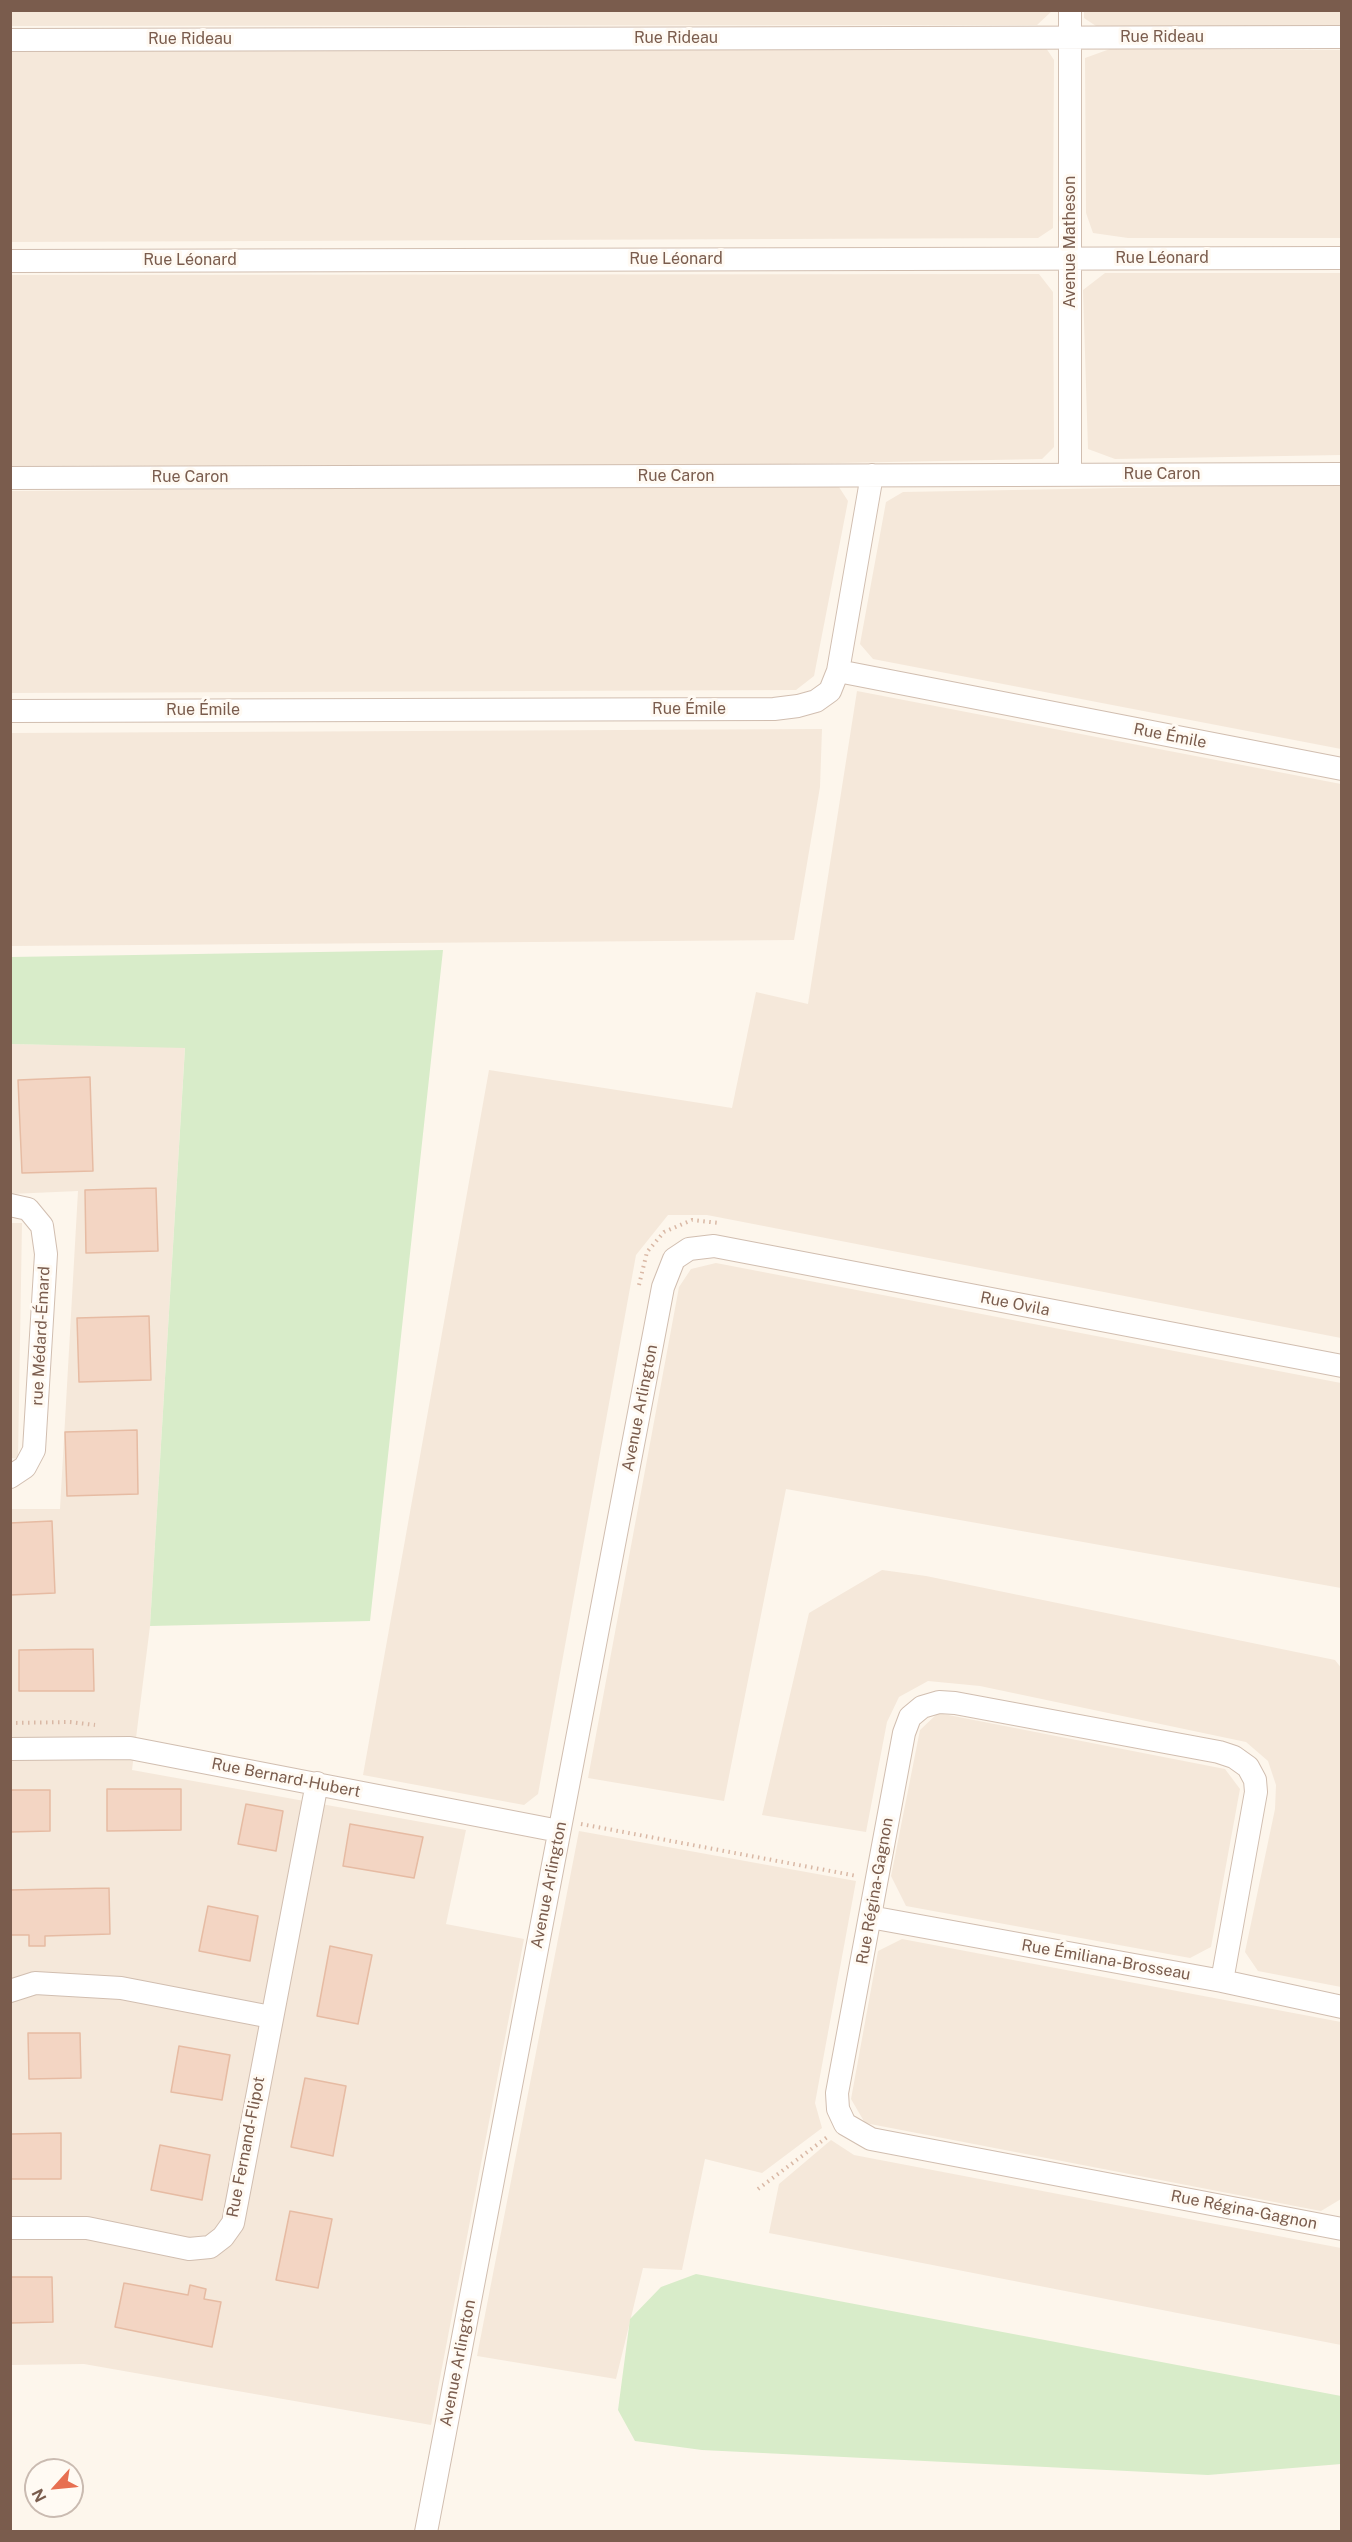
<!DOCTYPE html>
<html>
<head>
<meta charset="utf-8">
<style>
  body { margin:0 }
  #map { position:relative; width:1352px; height:2542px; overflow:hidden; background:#fdf6ec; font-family:"Public Sans",sans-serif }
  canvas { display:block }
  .frame { position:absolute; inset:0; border:12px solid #7a5c4d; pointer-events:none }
  .north { position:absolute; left:24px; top:2458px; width:60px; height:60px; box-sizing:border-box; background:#fffaf3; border:2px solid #cabbb1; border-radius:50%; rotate:243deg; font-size:16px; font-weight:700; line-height:24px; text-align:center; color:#7a5c4d }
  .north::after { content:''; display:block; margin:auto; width:21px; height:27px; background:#e76f51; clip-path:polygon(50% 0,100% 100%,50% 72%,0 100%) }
</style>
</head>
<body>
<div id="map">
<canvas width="1352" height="2542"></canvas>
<div class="frame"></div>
<div class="north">N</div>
</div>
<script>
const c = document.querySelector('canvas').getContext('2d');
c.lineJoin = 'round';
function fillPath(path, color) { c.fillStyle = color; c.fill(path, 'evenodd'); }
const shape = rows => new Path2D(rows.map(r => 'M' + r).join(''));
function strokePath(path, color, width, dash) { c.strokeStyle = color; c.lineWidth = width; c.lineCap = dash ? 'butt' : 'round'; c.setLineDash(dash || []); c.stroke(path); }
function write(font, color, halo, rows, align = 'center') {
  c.font = font + ' "Public Sans",sans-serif'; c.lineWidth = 6; c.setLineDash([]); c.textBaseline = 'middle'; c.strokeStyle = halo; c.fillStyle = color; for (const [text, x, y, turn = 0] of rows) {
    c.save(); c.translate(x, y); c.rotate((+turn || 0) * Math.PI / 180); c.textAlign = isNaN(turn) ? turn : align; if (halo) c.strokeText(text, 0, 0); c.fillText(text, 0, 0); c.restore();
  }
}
fillPath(shape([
  [1052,11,1037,25,10,26,11,10],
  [1084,11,1341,11,1341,27,1099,28,1084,18],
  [1046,48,1054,60,1053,228,1038,238,11,242,11,50],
  [1110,49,1341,50,1341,238,1128,238,1093,233,1086,213,1085,58],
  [1105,273,1341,273,1341,455,1115,459,1088,449,1083,290],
  [1039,274,1053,292,1054,447,1042,459,736,465,11,466,10,275],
  [1341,484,1341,749,873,659,860,644,886,502,903,492],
  [766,486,839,487,848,501,814,676,796,690,11,693,10,491],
  [857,691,1341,784,1341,1338,707,1215,668,1215,636,1255,538,1794,524,1805,363,1775,489,1070,732,1108,756,992,808,1004],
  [822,729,820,787,794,940,11,946,11,733],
  [11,1044,185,1047,150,1626,132,1770,466,1830,446,1924,524,1939,431,2425,84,2364,11,2365,10,1509,60,1509,78,1191,11,1194],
  [11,1223,22,1223,18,1459,11,1458],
  [716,1263,1341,1383,1341,1588,786,1489,724,1801,588,1778,679,1287,691,1269],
  [882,1570,926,1576,1335,1660,1342,1669,1341,1987,1258,1971,1245,1952,1275,1809,1276,1785,1268,1761,1246,1742,980,1686,928,1681,899,1697,887,1722,866,1832,762,1815,809,1613],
  [938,1713,1225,1769,1240,1789,1211,1947,1190,1958,906,1906,891,1876,920,1730],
  [579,1831,856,1881,815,2103,822,2128,762,2173,705,2159,682,2270,643,2268,616,2379,477,2356],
  [902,1939,1341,2022,1341,2199,1321,2211,865,2123,851,2099,878,1951],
  [831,2140,854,2155,1341,2248,1341,2345,769,2233,779,2184]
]), '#f5e8da');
fillPath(shape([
  [443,950,370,1621,150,1626,185,1048,11,1044,11,957],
  [696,2274,1341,2396,1341,2464,1208,2475,702,2450,635,2441,618,2410,630,2319,661,2287]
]), '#d8ecc9');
const building = shape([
  [90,1077,93,1171,22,1173,18,1080,90,1077],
  [156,1188,158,1251,86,1253,85,1190,156,1188],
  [149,1316,151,1380,79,1382,77,1318,149,1316],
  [137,1430,138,1494,67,1496,65,1432,137,1430],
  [52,1521,55,1593,10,1595,10,1523,52,1521],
  [93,1649,94,1691,19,1691,19,1650,93,1649],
  [107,1789,181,1789,181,1830,107,1831,107,1789],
  [10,1790,50,1790,50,1831,10,1832,10,1790],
  [246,1804,283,1811,276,1851,238,1844,246,1804],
  [350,1824,423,1837,414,1878,343,1866,350,1824],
  [109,1888,110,1934,45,1936,45,1946,29,1946,29,1935,11,1935,10,1890,109,1888],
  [208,1906,258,1916,250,1961,199,1951,208,1906],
  [330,1946,372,1955,358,2024,317,2016,330,1946],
  [28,2033,80,2033,81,2078,29,2079,28,2033],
  [179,2046,230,2055,222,2100,171,2092,179,2046],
  [305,2078,346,2086,333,2156,291,2147,305,2078],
  [61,2133,61,2179,10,2179,10,2134,61,2133],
  [160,2145,210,2155,202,2200,151,2190,160,2145],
  [290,2211,332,2219,318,2288,276,2280,290,2211],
  [10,2277,52,2277,53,2322,10,2323,10,2277],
  [124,2283,188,2295,190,2285,206,2289,204,2299,221,2302,212,2347,115,2327,124,2283]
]);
fillPath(building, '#f3d5c3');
strokePath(building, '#e6bba3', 1.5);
const street = shape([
  [10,40,1342,37],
  [10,261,1342,258],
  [1070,474,1070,10],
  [10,478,1342,474],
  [838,671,1342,769],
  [10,711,774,709,798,706,816,701,830,691,838,671,872,475],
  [10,1205,28,1209,42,1226,46,1254,34,1450,25,1467,10,1477],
  [10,1749,130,1748,559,1831],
  [870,1917,1222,1981,1342,2007],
  [1222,1981,1256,1792,1255,1780,1248,1767,1234,1757,1219,1752,955,1703,939,1702,922,1707,910,1717,904,1733,837,2093,838,2109,845,2124,871,2139,1342,2229],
  [10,1991,35,1983,121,1988,271,2017],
  [10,2228,87,2228,189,2249,210,2247,223,2237,233,2223,317,1783],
  [426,2532,663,1287,674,1259,689,1249,714,1246,1342,1366]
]);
strokePath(street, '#d1beb0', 24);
strokePath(shape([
  [639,1285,647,1252,664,1232,692,1220,719,1223],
  [10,1723,70,1722,95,1725],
  [581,1824,857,1876],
  [758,2189,830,2135]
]), '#d9b8a5', 4, [1.5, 4.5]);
strokePath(street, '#fff', 22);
write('16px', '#7a5c4d', '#fffaf3', [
  ["Rue Rideau",1162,37],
  ["Rue Rideau",676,38],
  ["Rue Rideau",190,39],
  ["Avenue Matheson",1070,242,-90],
  ["Rue Léonard",1162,258],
  ["Rue Léonard",676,259],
  ["Rue Léonard",190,260],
  ["Rue Caron",1162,474],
  ["Rue Caron",676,476],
  ["Rue Caron",190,477],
  ["Rue Émile",689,709],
  ["Rue Émile",203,710],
  ["Rue Émile",1170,736,11],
  ["Rue Ovila",1015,1304,11],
  ["rue Médard-Émard",41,1336,-87],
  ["Avenue Arlington",640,1408,-79],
  ["Rue Bernard-Hubert",286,1778,11],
  ["Avenue Arlington",549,1885,-79],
  ["Rue Régina-Gagnon",875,1891,-80],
  ["Rue Émiliana-Brosseau",1106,1960,10],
  ["Rue Fernand-Flipot",246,2147,-79],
  ["Rue Régina-Gagnon",1244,2210,11],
  ["Avenue Arlington",458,2363,-79]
]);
</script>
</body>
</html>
